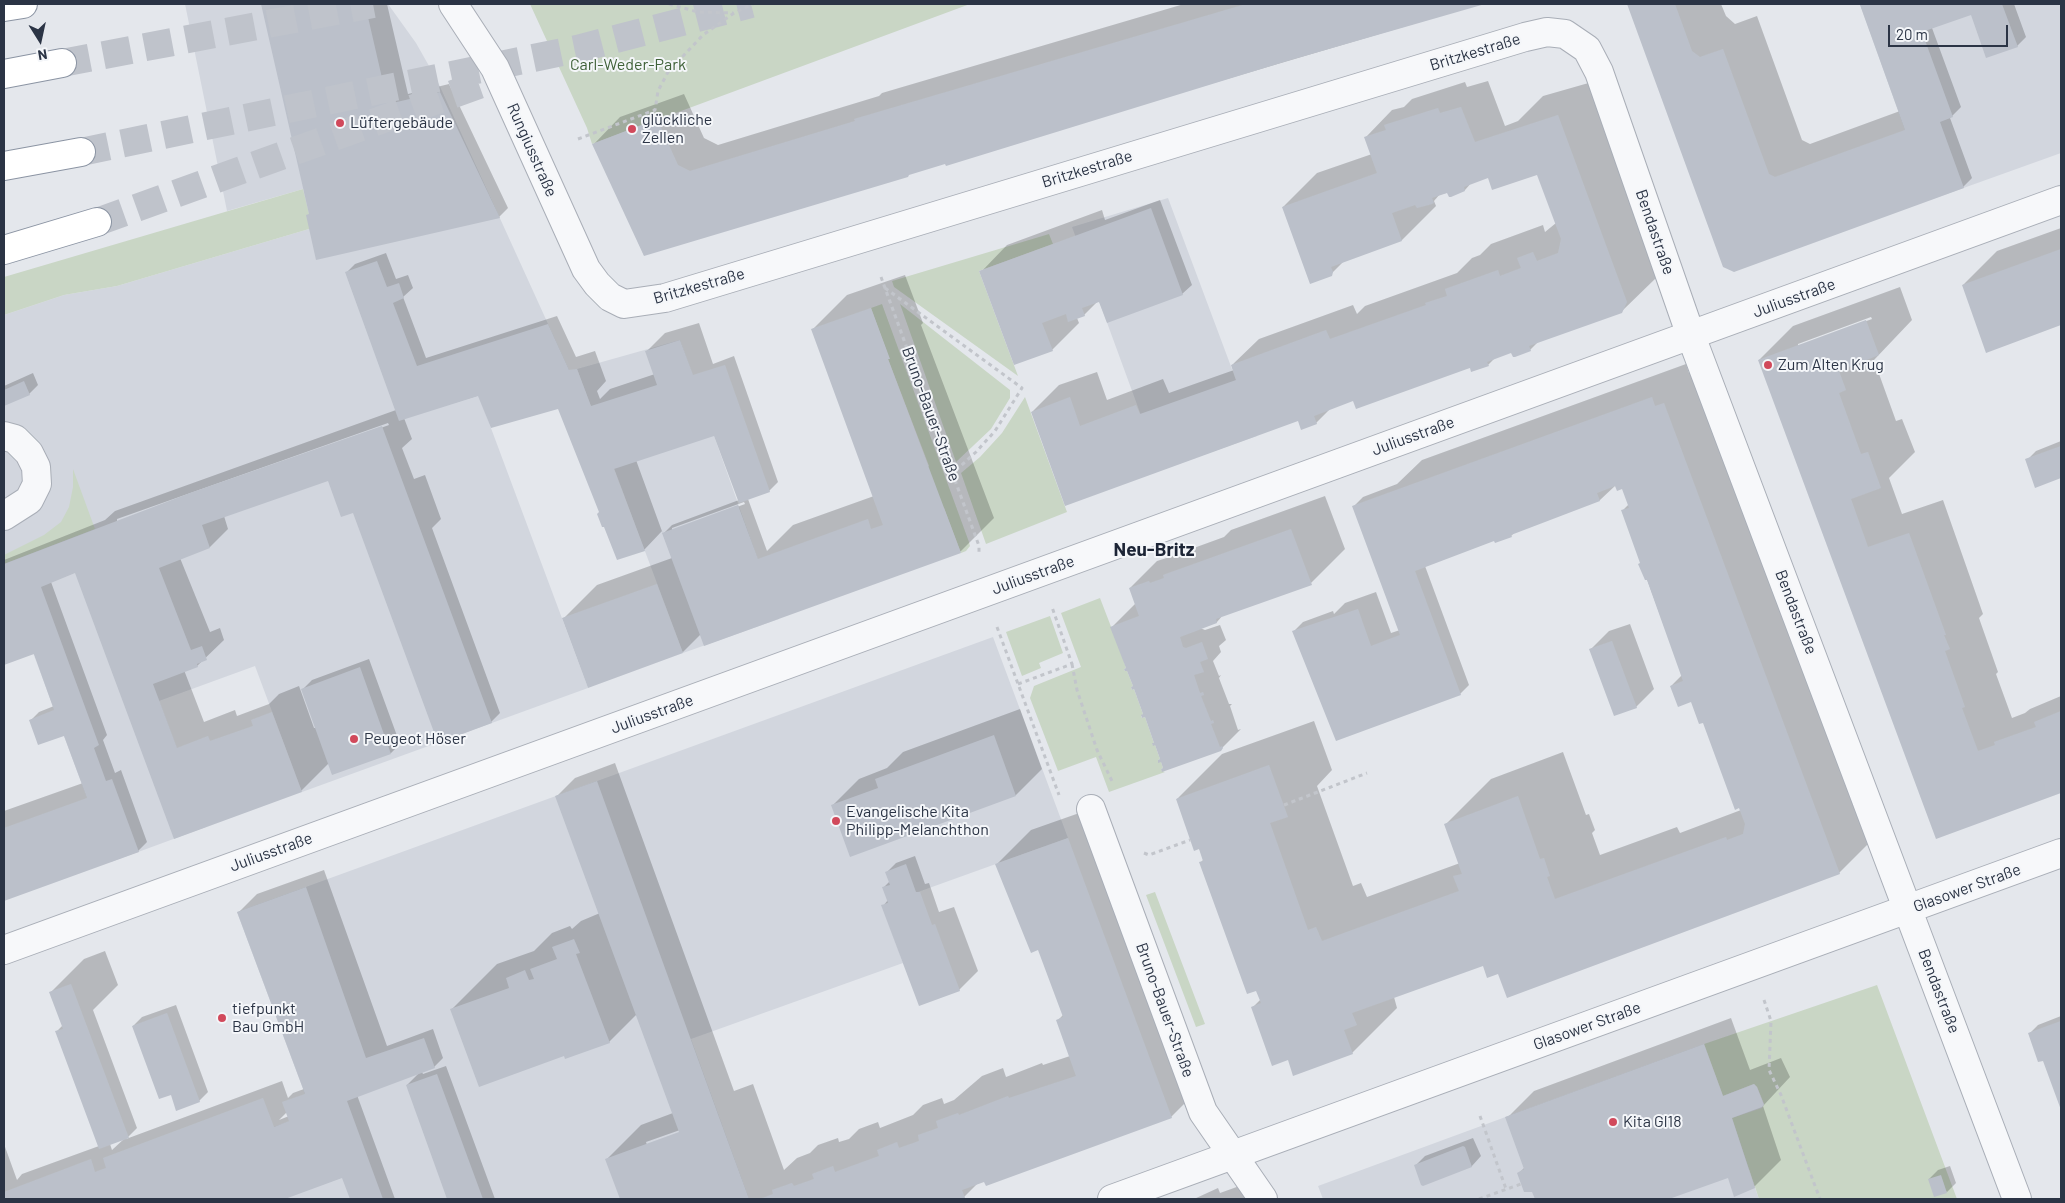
<!DOCTYPE html>
<html>
<head>
<meta charset="utf-8">
<style>
  body { margin:0 }
  #map { position:relative; width:2065px; height:1203px; overflow:hidden; background:#e4e7ec; font-family:Barlow,sans-serif }
  canvas { display:block }
  .frame { position:absolute; inset:0; border:5px solid #2b3445; pointer-events:none }
  .north { position:absolute; left:15px; top:15px; width:50px; height:50px; -webkit-text-stroke:4px #f4f6f9; paint-order:stroke; rotate:170deg; font-size:14px; font-weight:700; line-height:20px; text-align:center; color:#2b3445 }
  .north::after { content:''; display:block; margin:auto; width:18px; height:22px; background:#2b3445; clip-path:polygon(50% 0,100% 100%,50% 72%,0 100%) }
  .scale { position:absolute; left:1888px; top:25px; width:120px; height:22px; box-sizing:border-box; border:2px solid #2b3445; border-top:0; padding-left:6px; font-size:15px; line-height:18px; white-space:nowrap; color:#2b3445; -webkit-text-stroke:4px #f4f6f9; paint-order:stroke }
</style>
</head>
<body>
<div id="map">
<canvas width="2065" height="1203"></canvas>
<div class="frame"></div>
<div class="north">N</div>
<div class="scale">20 m</div>
</div>
<script>
const c = document.querySelector('canvas').getContext('2d');
c.lineJoin = 'round';
function fillPath(path, color) { c.fillStyle = color; c.fill(path, 'evenodd'); }
const shape = rows => new Path2D(rows.map(r => 'M' + r).join(''));
function strokePath(path, color, width, dash) { c.strokeStyle = color; c.lineWidth = width; c.lineCap = dash ? 'butt' : 'round'; c.setLineDash(dash || []); c.stroke(path); }
function write(font, color, halo, rows, align = 'center') {
  c.font = font + ' Barlow,sans-serif'; c.lineWidth = 4; c.setLineDash([]); c.textBaseline = 'middle'; c.strokeStyle = halo; c.fillStyle = color; for (const [text, x, y, turn = 0] of rows) {
    c.save(); c.translate(x, y); c.rotate((+turn || 0) * Math.PI / 180); c.textAlign = isNaN(turn) ? turn : align; if (halo) c.strokeText(text, 0, 0); c.fillText(text, 0, 0); c.restore();
  }
}
fillPath(shape([
  [185,4,388,4,416,43,437,80,569,370,479,396,588,688,302,792,255,666,159,701,206,827,111,862,4,575,4,315,64,295,117,286,309,229,303,189,227,211],
  [1860,4,2061,4,2061,153,1930,200],
  [1168,198,1257,436,1161,470,1072,227],
  [680,340,779,619,683,653,577,369],
  [993,637,1068,838,882,905,903,963,691,1039,749,1199,82,1199,82,1197,312,1113,237,912],
  [1704,1044,1723,1096,1754,1084,1757,1087,1764,1105,1749,1171,1759,1199,1323,1199,1318,1186]
]), '#d2d6de');
fillPath(shape([
  [530,4,970,4,592,144,587,128],
  [303,189,309,214,309,229,117,286,64,295,4,315,4,277],
  [1049,234,1053,244,979,271,1018,376,894,287,892,281],
  [882,304,969,542,970,546,966,551,961,553,944,508,943,508,927,467,929,466,888,359,889,358,871,308],
  [900,304,1010,390,1010,398,991,429,956,462],
  [1025,397,1067,512,986,544,961,473,980,457,1002,433],
  [73,469,95,529,4,564,4,555,44,535,61,522,69,507,73,487],
  [1100,598,1123,658,1126,668,1124,669,1125,671,1127,671,1133,686,1131,687,1132,690,1134,689,1143,714,1141,716,1142,718,1145,717,1154,743,1152,744,1155,745,1160,759,1158,760,1158,762,1161,762,1163,768,1161,769,1162,771,1165,772,1109,792,1096,757,1058,771,1030,698,1034,686,1081,667,1061,613],
  [1050,616,1063,653,1039,663,1041,668,1022,676,1006,632],
  [1155,892,1205,1024,1196,1027,1146,895],
  [1877,985,1957,1199,1759,1199,1732,1118,1762,1108,1764,1104,1757,1087,1754,1084,1723,1096,1704,1044]
]), '#c9d6c5');
fillPath(shape([
  [262,4,387,4,408,94,449,84,508,208,499,217,310,214],
  [1184,4,1481,4,946,162,644,255,594,144,620,117,684,94,704,138,718,145,879,96,882,93],
  [1628,4,1721,4,1726,16,1735,24,1757,16,1802,140,1810,144,1900,111,1862,6,1864,4,2014,4,2026,37,2017,46,1972,13,1932,28,1961,107,1950,118,1972,178,1963,187,1724,266],
  [1488,81,1505,126,1518,121,1543,96,1592,82,1660,267,1656,278,1621,312,1538,342,1530,350,1512,351,1496,357,1488,365,1471,367,1353,399,1331,408,1316,423,1298,420,1160,469,1032,412,1059,385,1097,372,1107,400,1163,379,1169,393,1234,370,1232,365,1259,339,1353,305,1357,314,1365,306,1457,273,1472,258,1480,255,1491,244,1543,225,1545,232,1556,223,1538,173,1488,176,1472,182,1465,190,1440,194,1434,201,1436,206,1402,240,1345,260,1330,275,1283,207,1317,173,1372,154,1366,137,1392,110,1404,107,1412,99,1465,82,1467,87],
  [1160,200,1192,285,1182,294,1099,300,1084,315,1077,318,1079,323,1052,350,981,272,1007,245,1102,210,1105,220],
  [2061,228,2061,324,1987,351,1963,285,1997,251],
  [386,253,396,279,408,275,413,288,403,297,426,358,557,316,576,357,595,351,606,381,597,391,600,399,610,389,655,374,647,351,665,333,699,323,713,364,734,356,778,482,769,491,748,499,767,551,793,525,874,496,813,329,847,295,905,275,923,323,921,325,994,518,960,552,701,634,683,652,563,619,597,585,672,558,662,531,644,550,600,512,559,408,480,395,404,418,412,439,402,448,414,479,425,475,441,519,432,528,500,713,491,722,333,478,224,516,228,529,210,547,180,558,210,632,220,628,224,640,197,666,184,670,204,722,235,710,237,716,269,704,279,694,299,686,314,728,317,728,303,689,312,680,369,659,400,744,391,753,333,773,329,763,301,791,175,837,76,572,51,582,107,735,103,740,115,773,121,770,147,842,138,851,4,900,4,811,83,783,65,734,30,721,39,712,54,706,34,653,4,664,4,560,105,520,115,511,396,410,346,273,355,264],
  [388,423,389,425,117,522,117,519],
  [715,433,739,500,672,525,663,534,636,460],
  [744,502,745,504,672,531,672,528],
  [1900,287,1912,320,1874,360,1896,421,1902,419,1915,452,1889,478,1902,514,1943,500,1983,614,1979,618,1998,672,1996,674,2012,718,2025,713,2030,709,2061,696,2061,792,1937,837,1759,360,1793,326],
  [1871,317,1872,319,1798,346,1798,344],
  [1686,364,1689,373,1698,370,1873,839,1839,873,1499,972,1483,965,1394,997,1397,1008,1352,1053,1288,1058,1252,1008,1261,999,1201,862,1204,859,1177,799,1222,754,1314,721,1332,770,1317,786,1353,886,1361,883,1367,897,1460,863,1446,824,1491,779,1563,752,1586,815,1589,814,1595,830,1592,833,1600,855,1677,827,1680,833,1741,810,1704,721,1692,701,1671,686,1682,675,1622,511,1629,504,1623,488,1616,485,1600,500,1514,533,1511,536,1495,539,1425,566,1469,685,1460,694,1294,631,1303,622,1333,611,1334,614,1345,603,1376,592,1391,633,1400,630,1354,506,1363,497,1397,484,1422,460],
  [33,373,38,385,29,394,4,405,4,386],
  [2061,441,2061,477,2036,486,2027,460,2036,451],
  [1325,496,1345,549,1311,583,1223,615,1217,622,1200,628,1205,630,1220,625,1226,640,1219,646,1221,652,1213,661,1219,676,1221,675,1219,678,1229,704,1232,704,1230,706,1238,730,1241,729,1220,750,1164,767,1156,744,1153,744,1155,742,1112,627,1136,603,1130,588,1157,561,1176,555,1177,557,1187,554,1191,549,1224,537,1231,530],
  [1630,624,1654,689,1636,707,1591,649,1609,631],
  [1020,709,1042,769,1016,795,832,806,859,779,887,768,903,752],
  [615,763,734,1091,753,1084,784,1170,797,1158,810,1153,818,1145,838,1138,839,1142,849,1139,859,1129,878,1122,880,1128,913,1115,923,1105,942,1098,944,1104,954,1100,982,1076,1003,1068,1006,1077,1042,1063,1043,1065,1070,1056,1058,1020,1063,1015,1039,949,997,864,1031,830,1102,805,1205,1083,1171,1117,985,1180,978,1183,964,1197,957,1199,944,1199,943,1197,938,1199,622,1199,607,1159,641,1125,673,1113,637,1014,609,1042,564,1054,452,1009,497,964,534,951,552,933,570,926,572,929,581,921,600,913,557,796,575,778],
  [680,1130,680,1133,647,1145,646,1142],
  [915,856,925,884,929,883,939,912,954,907,978,971,959,990,883,906,888,900,883,888,890,881,887,872,896,863],
  [324,870,387,1046,433,1029,443,1058,434,1067,422,1072,423,1074,446,1066,495,1199,449,1199,407,1085,420,1072,357,1095,395,1199,351,1199,343,1177,282,1199,4,1199,4,1144,17,1180,22,1174,99,1146,56,1032,63,1025,50,993,84,959,105,951,118,985,93,1010,137,1128,126,1139,282,1081,288,1098,293,1093,304,1089,239,912,257,894],
  [287,1112,289,1116,279,1120],
  [125,1138,112,1150,110,1144],
  [176,1005,208,1092,199,1101,171,1094,133,1026,142,1017],
  [2061,1016,2061,1107,2044,1059,2029,1034,2038,1025],
  [1731,1018,1750,1070,1781,1058,1790,1077,1763,1106,1781,1160,1754,1187,1728,1177,1666,1199,1536,1199,1533,1190,1518,1174,1525,1167,1507,1118,1534,1091],
  [1473,1138,1481,1156,1471,1167,1416,1165,1425,1156],
  [1950,1166,1956,1183,1947,1192,1929,1179,1938,1170],
  [1245,1184,1250,1199,1194,1199,1218,1188,1220,1193]
]), '#0003');
fillPath(shape([
  [261,4,365,4,388,104,440,92,500,218,316,260,306,215,309,214],
  [1246,4,1485,4,1287,61,946,166,945,164,909,175,908,177,644,256,592,144,657,119,678,165,690,171,855,121,854,119],
  [1627,4,1675,4,1692,51,1700,57,1723,49,1769,174,1775,177,1905,130,1860,5,2002,4,2018,47,1986,58,1971,15,1922,32,1953,117,1940,122,1964,188,1734,272,1723,267],
  [1461,107,1475,142,1558,115,1627,302,1622,313,1529,346,1531,351,1515,357,1513,357,1511,353,1487,362,1489,366,1471,372,1470,368,1467,369,1356,409,1353,401,1314,416,1317,424,1301,430,1298,421,1065,506,1031,412,1070,397,1080,426,1136,405,1140,414,1236,380,1231,365,1326,330,1330,339,1426,305,1425,303,1447,296,1445,289,1498,270,1500,276,1521,268,1517,258,1533,252,1537,261,1558,253,1561,239,1537,175,1492,190,1488,178,1464,187,1465,191,1451,197,1449,197,1447,193,1432,198,1434,203,1432,204,1417,208,1415,205,1392,213,1402,241,1331,267,1333,272,1332,276,1310,284,1282,207,1377,173,1364,137,1386,130,1384,125,1438,108,1440,113],
  [1151,208,1183,295,1107,323,1099,302,1082,308,1085,316,1068,322,1066,314,1042,323,1053,351,1014,365,979,271],
  [2061,249,2061,325,1986,353,1962,285],
  [377,261,387,287,399,283,404,298,393,303,417,366,548,324,569,370,577,369,591,406,657,385,645,351,680,340,693,375,725,365,770,492,739,503,714,436,614,469,645,551,617,560,604,527,602,527,597,514,599,512,558,409,491,428,478,396,399,421,345,272],
  [871,308,890,359,888,359,961,553,704,646,662,533,738,505,758,559,868,519,871,529,883,525,811,329],
  [1866,320,1879,355,1839,371,1846,390,1839,393,1861,454,1868,452,1881,488,1851,499,1868,547,1909,533,1946,635,1944,635,1950,649,1945,651,1965,707,1962,708,1978,751,1995,745,1994,742,2036,727,2034,722,2061,711,2061,793,1936,839,1758,360],
  [24,381,30,395,4,406,4,390],
  [1652,397,1655,406,1664,403,1840,874,1507,998,1498,974,1487,978,1483,966,1352,1013,1357,1025,1344,1030,1353,1054,1293,1076,1288,1060,1272,1066,1251,1007,1261,1003,1256,991,1247,994,1199,862,1203,861,1199,849,1194,851,1176,799,1269,765,1288,817,1270,823,1308,930,1316,927,1322,941,1459,891,1453,876,1462,874,1444,824,1518,796,1540,859,1544,858,1550,876,1547,877,1555,899,1726,837,1727,840,1743,834,1745,824,1739,808,1735,810,1703,723,1699,724,1691,702,1678,707,1670,686,1683,681,1647,580,1645,580,1638,564,1640,563,1621,510,1629,508,1622,489,1617,491,1615,486,1597,493,1600,501,1511,535,1512,537,1495,543,1494,541,1415,571,1461,695,1336,741,1292,631,1358,609,1371,646,1400,635,1352,506],
  [382,426,492,723,438,743,353,513,341,517,328,481,202,525,210,548,159,568,191,650,202,646,207,660,197,664,198,667,153,684,177,748,208,736,210,741,253,726,251,720,272,712,302,792,174,839,75,573,41,587,99,745,94,748,106,781,112,779,139,852,4,901,4,828,87,798,64,736,38,745,29,720,54,710,34,654,4,665,4,564,190,493],
  [2061,446,2061,478,2035,488,2025,459],
  [1291,529,1312,585,1216,619,1217,623,1180,637,1183,647,1186,648,1202,642,1208,659,1200,662,1204,672,1194,675,1200,693,1203,692,1204,695,1201,696,1211,721,1213,720,1214,723,1211,724,1220,747,1222,746,1223,748,1221,751,1162,772,1161,769,1163,768,1161,762,1158,763,1158,760,1160,759,1155,745,1153,746,1152,743,1154,743,1145,717,1142,718,1141,715,1143,714,1134,689,1132,690,1131,687,1133,686,1127,671,1125,671,1124,669,1126,668,1110,627,1139,616,1129,588,1149,581,1150,583,1164,578,1163,575],
  [657,584,683,653,588,688,562,618],
  [1612,641,1637,708,1614,716,1589,649],
  [360,667,391,754,332,775,301,689],
  [994,735,1016,796,850,857,831,805,878,788,875,779],
  [597,781,719,1117,749,1199,620,1199,605,1159,679,1132,555,796],
  [1068,838,1172,1118,986,1186,984,1182,962,1190,965,1198,961,1199,760,1199,773,1194,772,1190,792,1183,794,1186,814,1179,812,1174,833,1166,835,1172,879,1156,877,1150,897,1142,899,1148,919,1141,918,1135,938,1128,936,1121,958,1113,959,1115,1008,1096,1009,1098,1076,1076,1056,1020,1063,1017,1038,950,1031,953,995,864],
  [906,864,916,892,920,892,932,925,935,924,960,991,919,1006,881,905,888,903,882,887,890,885,885,872],
  [306,887,366,1058,424,1038,435,1068,347,1101,383,1199,350,1199,342,1178,285,1199,4,1199,4,1192,91,1159,95,1172,106,1168,103,1158,263,1098,274,1127,289,1121,282,1102,305,1094,237,912],
  [574,939,580,953,576,954,610,1043,565,1059,564,1056,479,1087,450,1009,509,988,506,978,525,970,529,980,534,979,530,969,557,959,552,947],
  [71,984,129,1138,99,1149,55,1031,63,1029,49,992],
  [167,1013,200,1102,176,1111,171,1095,159,1099,132,1026],
  [2061,1021,2061,1110,2043,1061,2038,1062,2028,1033],
  [1704,1044,1723,1096,1754,1084,1757,1087,1764,1105,1762,1107,1732,1118,1755,1188,1734,1197,1728,1178,1669,1199,1535,1199,1532,1192,1524,1192,1517,1173,1524,1169,1505,1117],
  [437,1074,483,1199,447,1199,406,1085],
  [1463,1146,1465,1147,1472,1167,1423,1186,1421,1185,1414,1165],
  [1941,1175,1947,1193,1934,1197,1928,1179]
]), '#bbc0ca');
strokePath(shape([
  [62,63,373,4],
  [81,152,577,49,751,4],
  [97,222,484,83]
]), '#bfc3cb', 28, [28, 14]);
const minor = shape([
  [453,4,495,68,586,269,597,284,610,297,624,304,665,298,1525,37,1547,32,1565,34,1587,49,1599,72,1691,336,2017,1199],
  [4,436,15,439,29,453,36,467,37,484,29,500,4,516],
  [1091,809,1203,1112,1263,1199],
  [4,950,2061,200],
  [1112,1199,2061,853]
]);
const motorway = shape([
  [4,7,23,4],
  [4,74,62,63],
  [4,166,81,152],
  [4,250,97,222]
]);
strokePath(minor, '#a9aeb7', 30);
strokePath(motorway, '#8b94a3', 30);
strokePath(shape([
  [669,4,698,12,733,13],
  [578,139,655,110,658,91,668,72,703,35,734,13,753,4],
  [881,277,979,546,979,552],
  [885,288,1022,388,995,431,976,452,953,473],
  [997,627,1059,795],
  [1072,664,1077,690,1097,750,1112,781],
  [1018,684,1072,664,1052,607],
  [1284,805,1367,773],
  [1144,853,1149,855,1190,840],
  [1764,1000,1771,1021,1769,1070,1781,1095,1820,1199],
  [1480,1116,1506,1189],
  [1479,1199,1521,1184]
]), '#c2c5cb', 3, [4, 4]);
strokePath(minor, '#f7f8fa', 28);
strokePath(motorway, '#fff', 28);
for (const [x, y, r, color] of [
  [340,123,5,"#d1495b"],
  [632,129,5,"#d1495b"],
  [1768,365,5,"#d1495b"],
  [354,739,5,"#d1495b"],
  [836,821,5,"#d1495b"],
  [222,1018,5,"#d1495b"],
  [1613,1122,5,"#d1495b"]
]) { const dot = new Path2D(); dot.arc(x, y, r, 0, 2 * Math.PI); c.fillStyle = color; c.fill(dot); strokePath(dot, '#f4f6f9', 2); }
write('16px', '#2b3445', '#f4f6f9', [
  ["Britzkestraße",1475,52,-17],
  ["Rungiusstraße",532,150,66],
  ["Britzkestraße",1087,169,-17],
  ["Bendastraße",1655,232,71],
  ["Britzkestraße",699,286,-16],
  ["Juliusstraße",1794,298,-20],
  ["Bruno-Bauer-Straße",931,414,70],
  ["Juliusstraße",1413,436,-20],
  ["Juliusstraße",1033,575,-20],
  ["Bendastraße",1796,612,69],
  ["Juliusstraße",652,714,-20],
  ["Juliusstraße",271,852,-20],
  ["Glasower Straße",1967,888,-20],
  ["Bendastraße",1939,991,69],
  ["Bruno-Bauer-Straße",1165,1010,70],
  ["Glasower Straße",1587,1026,-20]
]);
write('16px', '#3f6138', '#f4f6f9', [
  ["Carl-Weder-Park",628,65]
]);
write('16px', '#2b3445', '#f4f6f9', [
  ["glückliche",642,120],
  ["Zellen",642,138],
  ["Lüftergebäude",350,123],
  ["Zum Alten Krug",1778,365],
  ["Peugeot Höser",364,739],
  ["Evangelische Kita",846,812],
  ["Philipp-Melanchthon",846,830],
  ["tiefpunkt",232,1009],
  ["Bau GmbH",232,1027],
  ["Kita Gl18",1623,1122]
], 'left');
write('bold 19px', '#1d2536', '#f4f6f9', [
  ["Neu-Britz",1154,550]
]);
</script>
</body>
</html>
